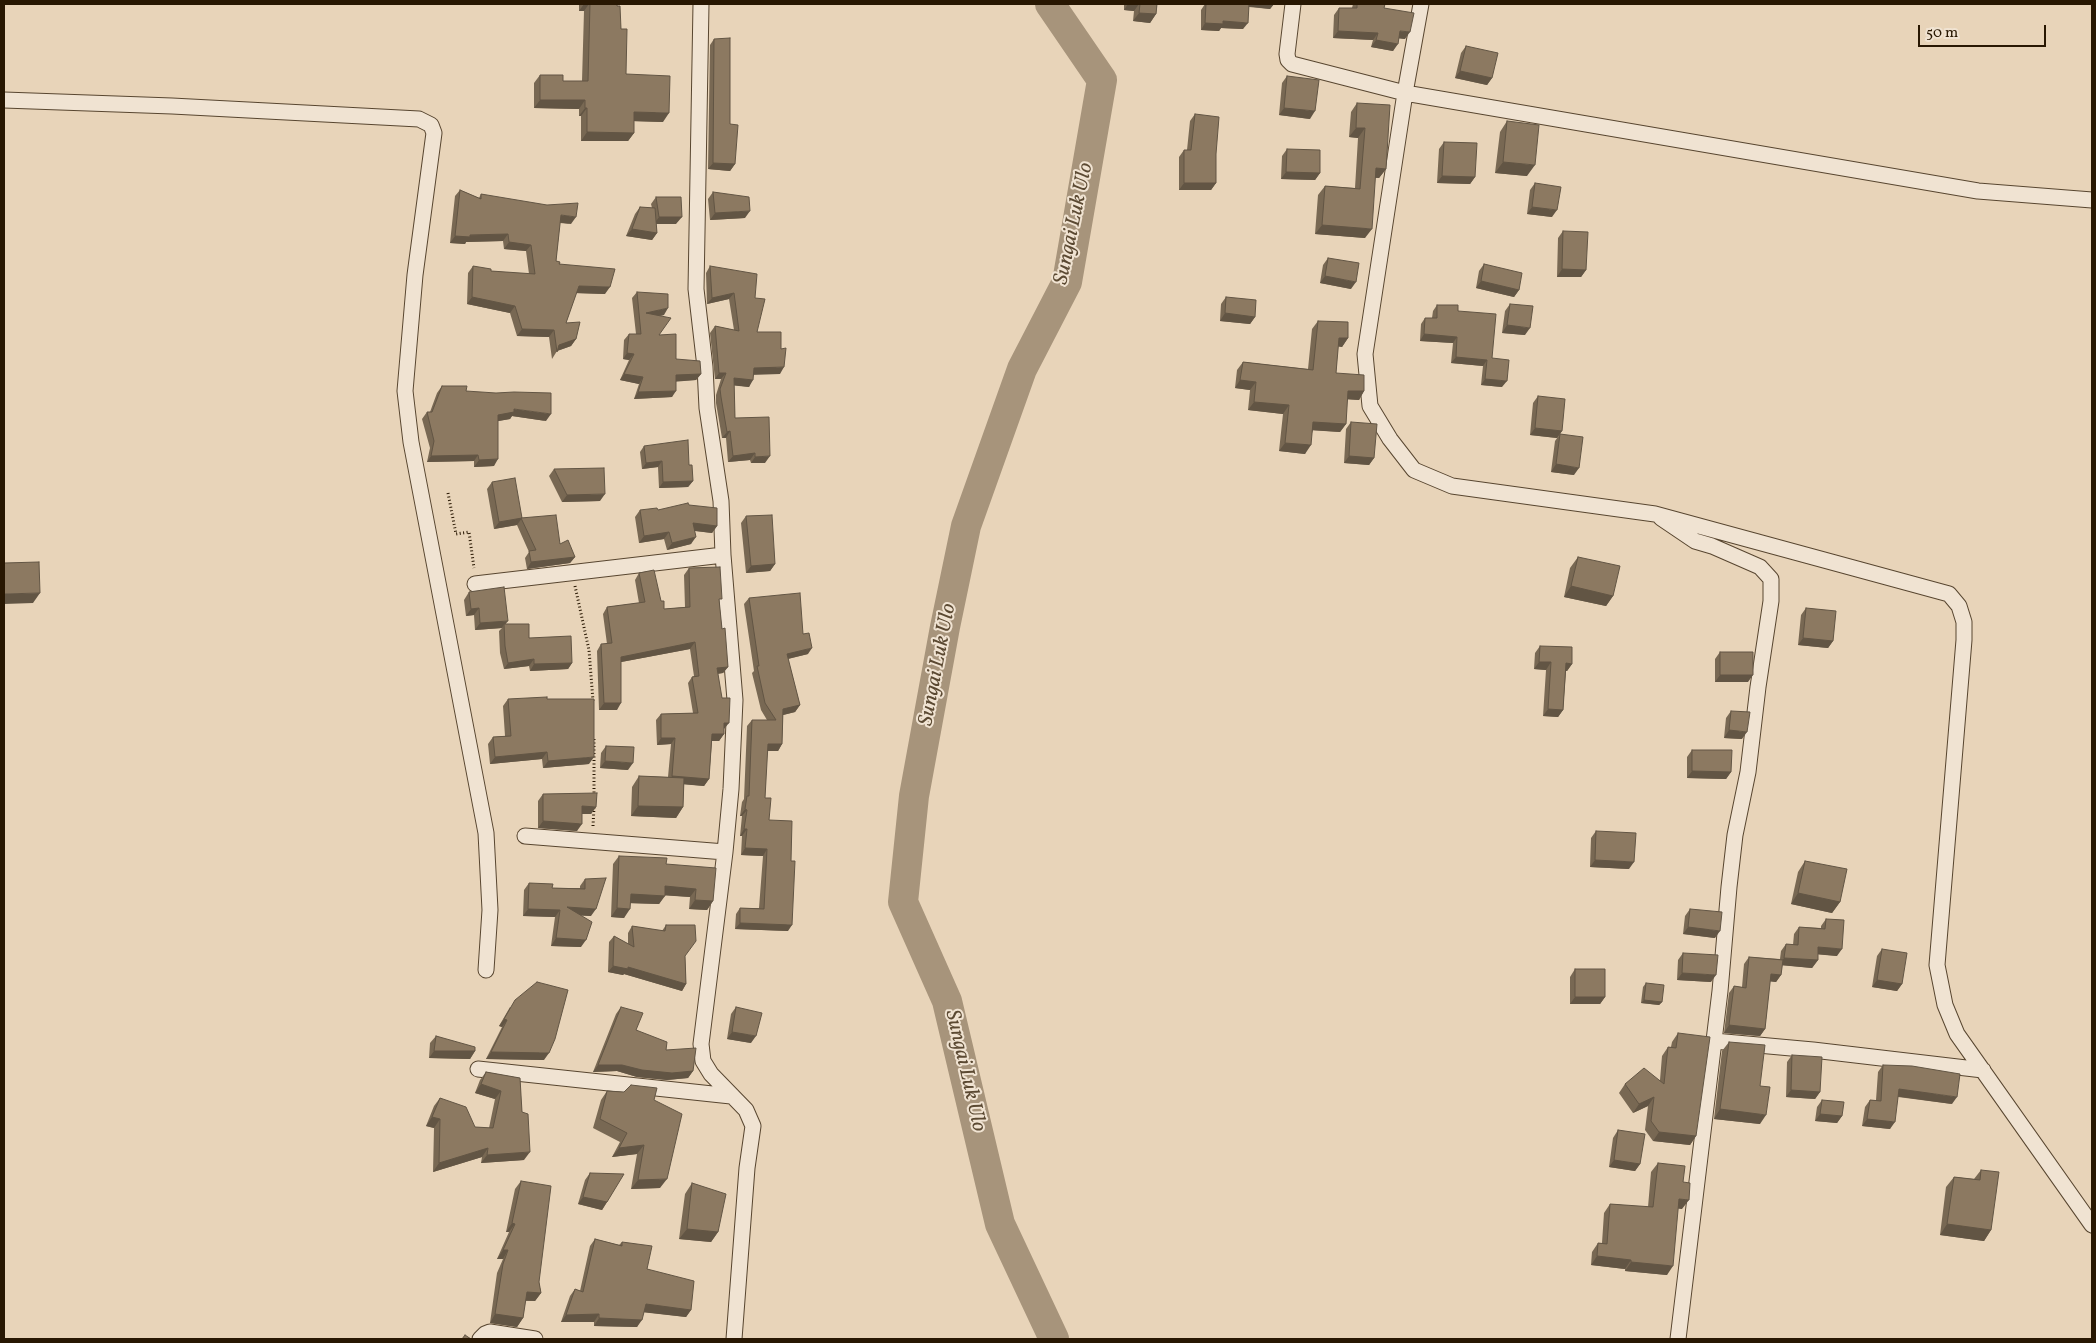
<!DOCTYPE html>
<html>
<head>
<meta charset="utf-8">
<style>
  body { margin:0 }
  #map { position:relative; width:2096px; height:1343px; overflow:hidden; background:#e8d4b9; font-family:Vollkorn,serif }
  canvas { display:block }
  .frame { position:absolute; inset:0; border:5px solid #281702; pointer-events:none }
  .scale { position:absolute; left:1918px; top:25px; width:128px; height:22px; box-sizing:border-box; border:2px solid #281702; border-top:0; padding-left:6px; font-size:15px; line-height:18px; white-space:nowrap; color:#281702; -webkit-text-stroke:4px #f0e3d2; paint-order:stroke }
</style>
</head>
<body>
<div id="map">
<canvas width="2096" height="1343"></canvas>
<div class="frame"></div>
<div class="scale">50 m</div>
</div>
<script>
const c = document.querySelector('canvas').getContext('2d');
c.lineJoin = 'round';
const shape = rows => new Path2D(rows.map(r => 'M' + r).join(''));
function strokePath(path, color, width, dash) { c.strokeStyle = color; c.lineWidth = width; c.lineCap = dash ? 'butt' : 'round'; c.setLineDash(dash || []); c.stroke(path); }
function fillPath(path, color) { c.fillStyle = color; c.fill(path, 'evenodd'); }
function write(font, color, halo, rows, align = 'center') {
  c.font = font + ' Vollkorn,serif'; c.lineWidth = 4; c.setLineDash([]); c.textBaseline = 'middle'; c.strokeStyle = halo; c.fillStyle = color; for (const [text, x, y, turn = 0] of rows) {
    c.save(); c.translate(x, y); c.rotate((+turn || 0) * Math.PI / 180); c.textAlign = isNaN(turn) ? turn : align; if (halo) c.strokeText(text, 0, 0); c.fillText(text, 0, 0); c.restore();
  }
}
strokePath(shape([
  [1050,4,1102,80,1067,282,1022,369,966,526,945,627,914,796,903,902,947,1001,1000,1224,1054,1339]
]), '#a7947b', 30);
const minor = shape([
  [701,4,696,289,705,367,707,408,721,501,723,555,735,700,731,789,725,852,701,1044,703,1061,711,1074,746,1110,753,1126,747,1168,734,1339],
  [1293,4,1287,54,1288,60,1292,64,1405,93,1365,354,1370,406,1390,439,1414,470,1452,486,1655,514,1949,594,1959,606,1964,622,1964,640,1937,965,1945,1005,1957,1034,2092,1225],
  [1421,4,1405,93,1978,191,2092,200],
  [4,100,172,106,419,119,431,125,434,133,415,275,405,391,411,442,486,833,490,910,486,970],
  [1661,518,1695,541,1712,546,1760,567,1771,579,1771,601,1758,687,1748,772,1735,835,1729,887,1720,991,1678,1339],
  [475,584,723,555],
  [525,836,725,852],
  [1714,1041,1813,1050,1983,1070],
  [478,1069,731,1096],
  [480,1339,485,1334,490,1332,535,1339]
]);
strokePath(minor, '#584630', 17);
strokePath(shape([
  [448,493,456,534,469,532,474,568],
  [575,586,589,650,593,701],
  [594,796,594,737],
  [593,826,594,807]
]), '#281702', 3, [1, 2.5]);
strokePath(minor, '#f0e3d2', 15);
fillPath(shape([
  [579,4,617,4,621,29,626,74,663,122,634,121,634,133,628,141,581,141,581,116,579,116,579,109,534,108,534,83,540,75,563,81,582,81,584,11,579,11],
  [1124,4,1157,4,1156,14,1150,23,1133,21,1134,11,1124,10],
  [1205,4,1274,4,1270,9,1249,7,1243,29,1221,28,1219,31,1201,30,1201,10],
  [1353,4,1385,4,1384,8,1405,39,1399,38,1393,51,1371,47,1373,40,1333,38,1334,15,1339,8,1352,8],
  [714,39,730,124,735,164,730,171,708,169,710,45],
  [1466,46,1492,78,1487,85,1455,78,1461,53],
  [1287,76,1310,119,1279,115,1282,83],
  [1357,103,1386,169,1379,178,1375,178,1365,238,1315,234,1318,195,1325,186,1355,188,1358,138,1349,137,1351,112],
  [1195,114,1216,154,1216,183,1211,190,1179,190,1179,157,1184,150,1187,150,1190,121],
  [1507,121,1527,176,1495,173,1500,132],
  [1444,142,1475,177,1470,184,1437,183,1439,149],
  [1287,149,1320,173,1315,180,1281,179,1282,156],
  [1535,183,1552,217,1527,214,1530,190],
  [460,190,479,198,481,194,571,224,560,223,556,261,605,294,576,293,566,323,576,339,571,346,557,351,552,359,549,337,517,336,510,313,467,304,468,273,473,266,491,271,529,274,526,251,504,249,503,241,466,242,465,244,450,243,455,196],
  [713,192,745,218,710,220,708,199],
  [656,197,676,224,656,224,657,233,652,240,626,236,635,214,640,207,652,208,651,204],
  [1563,231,1586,270,1581,277,1557,277,1558,238],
  [1328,258,1351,289,1320,283,1323,265],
  [1484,264,1519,290,1514,297,1476,288,1479,271],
  [710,266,755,298,757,332,780,374,754,374,749,387,734,385,735,418,765,463,751,463,750,460,728,462,726,438,722,438,716,403,716,395,721,379,715,379,710,333,715,326,734,330,729,299,707,304,706,273],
  [637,292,664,315,658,316,659,335,676,359,701,374,696,380,676,381,672,397,634,399,639,384,620,380,629,360,623,359,624,340,629,334,636,334,632,298],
  [1226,297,1255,317,1250,324,1220,321,1221,304],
  [1510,304,1525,335,1502,333,1505,311],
  [1437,305,1458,311,1492,358,1502,387,1481,385,1483,366,1451,363,1453,343,1420,341,1421,324,1425,318,1432,318,1433,311],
  [1318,321,1348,338,1342,347,1338,346,1336,373,1364,391,1359,400,1347,399,1346,424,1340,432,1313,430,1305,454,1279,451,1283,414,1248,410,1250,390,1235,388,1237,370,1243,362,1308,369,1312,329],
  [442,386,466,391,546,421,512,416,510,419,498,421,494,466,474,467,474,461,427,462,430,448,422,419,427,412,430,412,437,393],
  [1538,396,1562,431,1557,438,1530,435,1533,403],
  [1351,422,1374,458,1369,465,1344,463,1346,429],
  [1560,434,1574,475,1551,472,1555,441],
  [644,446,693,481,688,487,659,488,658,467,642,469,640,452],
  [554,469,600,501,562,502,549,476],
  [492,482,521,518,560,544,575,557,570,563,527,569,525,558,529,552,517,525,494,529,487,489],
  [689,505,717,526,712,533,695,531,691,544,667,550,664,539,639,543,635,517,640,510,658,510],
  [746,516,775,564,770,571,746,573,741,523],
  [1578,557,1613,596,1606,606,1564,597,1570,568],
  [689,568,719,603,722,629,728,667,723,673,718,674,724,729,724,734,719,741,712,741,709,779,704,786,684,784,683,807,676,818,631,816,632,787,639,776,668,777,671,744,657,745,656,720,661,714,693,713,688,683,692,677,694,676,690,649,621,662,617,710,599,710,597,651,601,644,607,644,603,614,607,607,639,603,635,580,639,573,661,601,664,609,685,607,684,575],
  [469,592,506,624,572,663,568,669,530,671,529,666,504,669,500,653,499,631,502,628,475,630,474,615,466,616,464,600],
  [749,598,803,634,808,654,788,659,800,705,795,712,783,715,782,744,778,751,767,751,765,798,788,931,735,929,736,914,740,908,759,908,763,856,741,855,742,836,740,836,742,816,740,816,742,802,744,799,747,726,752,720,767,720,761,710,752,673,754,671,744,604],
  [1806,608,1833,641,1828,648,1798,645,1801,615],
  [1540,646,1572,664,1567,671,1566,671,1563,710,1558,717,1543,716,1546,670,1534,669,1535,653],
  [1720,652,1748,682,1715,682,1715,659],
  [508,699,547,699,589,764,543,768,542,759,490,764,488,744,493,737,505,736,503,706],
  [1731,711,1742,739,1724,738,1726,718],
  [606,746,628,770,600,768,601,753],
  [1692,750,1731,772,1726,779,1687,778,1687,757],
  [543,794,596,807,591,814,582,814,577,831,538,828,538,801],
  [1596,831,1629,869,1590,867,1591,838],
  [619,856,666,864,713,901,707,910,689,909,690,897,665,895,659,904,630,903,624,918,611,917,613,864],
  [1805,861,1840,902,1832,913,1791,904,1798,872],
  [585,879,591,916,581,915,581,947,551,946,555,917,523,916,524,890,529,883,552,888,580,888,580,886],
  [1690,909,1715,938,1683,934,1685,916],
  [1826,919,1837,956,1818,954,1818,960,1812,968,1782,965,1781,975,1776,982,1770,981,1765,1029,1760,1036,1724,1033,1729,993,1734,986,1742,987,1744,964,1749,957,1780,959,1781,951,1786,944,1793,945,1794,934,1799,927,1821,928,1821,926],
  [666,925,685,956,686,984,682,991,624,974,623,975,608,972,609,942,614,936,628,944,628,933,632,926,662,931],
  [1882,949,1902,984,1897,991,1872,987,1877,956],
  [1683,953,1711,982,1677,980,1678,960],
  [1575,969,1605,997,1600,1004,1570,1004,1570,977],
  [1646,983,1662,1002,1659,1005,1641,1003,1643,987],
  [510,1007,544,1060,486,1059,502,1027,499,1026],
  [621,1007,636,1030,666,1050,693,1071,688,1078,667,1080,637,1077,617,1071,593,1072,616,1014],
  [736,1007,751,1043,727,1039,731,1014],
  [1678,1033,1696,1136,1690,1145,1653,1141,1645,1130,1648,1106,1633,1113,1619,1093,1625,1084,1660,1080,1662,1056,1668,1047,1671,1047,1672,1042],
  [436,1036,475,1051,470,1059,429,1058,430,1043],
  [1729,1042,1760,1086,1760,1124,1714,1119,1722,1051],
  [1792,1055,1820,1092,1815,1099,1786,1097,1787,1062],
  [1883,1065,1952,1104,1898,1097,1890,1129,1862,1126,1865,1107,1870,1100,1876,1100,1878,1072],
  [486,1072,520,1078,524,1160,481,1163,482,1157,433,1172,434,1128,426,1126,434,1106,440,1098,475,1127,489,1128,495,1099,475,1093,480,1080],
  [607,1091,654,1100,660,1188,631,1189,637,1154,612,1157,620,1142,593,1128,601,1100],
  [1822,1100,1842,1116,1837,1123,1815,1121,1817,1107],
  [1618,1130,1640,1164,1635,1171,1609,1167,1613,1138],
  [1658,1163,1683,1182,1682,1209,1678,1208,1667,1275,1625,1271,1625,1269,1591,1265,1592,1252,1598,1243,1602,1243,1604,1213,1610,1204,1648,1207,1651,1172],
  [1981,1170,1991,1230,1984,1241,1940,1235,1946,1187,1954,1177,1974,1179],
  [590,1173,607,1202,602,1210,578,1204,585,1180],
  [521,1181,541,1293,535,1301,525,1301,523,1318,517,1327,490,1323,497,1273,503,1259,497,1259,509,1232,506,1232,515,1189],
  [692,1183,718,1232,711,1242,679,1239,685,1194],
  [595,1239,619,1245,622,1242,647,1269,691,1310,686,1317,644,1312,637,1327,594,1326,594,1322,561,1322,570,1296,575,1289,580,1291,590,1246]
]), '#786853');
fillPath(shape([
  [584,4,589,4,584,11,579,11],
  [1128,4,1139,4,1134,11,1124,10],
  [1247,4,1274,4,1270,9,1245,6],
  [1139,13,1156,14,1150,23,1133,21],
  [1223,21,1248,23,1243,29,1221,28,1219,31,1201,30,1205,23],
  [1338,31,1378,33,1373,40,1333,38],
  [1400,31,1410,32,1405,39,1395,38],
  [1376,40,1398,44,1393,51,1371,47],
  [1460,71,1492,78,1487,85,1455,78],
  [540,100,585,100,579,109,534,108],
  [585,108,587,108,581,116,579,116],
  [1284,108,1315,111,1310,119,1279,115],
  [634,112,669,113,663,122,628,121],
  [1356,128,1365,128,1358,138,1349,137],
  [587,132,634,133,628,141,581,141],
  [1503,162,1535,165,1527,176,1495,173],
  [713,163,735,164,730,171,708,169],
  [1376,168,1386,169,1379,178,1370,177],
  [1286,172,1320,173,1315,180,1281,179],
  [1442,176,1475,177,1470,184,1437,183],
  [1184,183,1216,183,1211,190,1179,190],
  [1532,207,1557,210,1552,217,1527,214],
  [750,211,745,218,710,220,715,213],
  [561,215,576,217,571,224,556,222],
  [659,217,682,217,676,224,654,224],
  [1322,225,1372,229,1365,238,1315,234],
  [632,229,657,233,652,240,626,236],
  [508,234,503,241,466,242,465,244,450,243,455,236],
  [509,242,531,245,526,251,504,249],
  [1562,269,1586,270,1581,277,1557,277],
  [1325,276,1356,282,1351,289,1320,283],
  [1481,281,1519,290,1514,297,1476,288],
  [579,286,610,287,605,294,574,293],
  [734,293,729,299,707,304,712,298],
  [472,297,515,306,510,313,467,304],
  [668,308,664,315,641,320,646,313],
  [1225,313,1255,317,1250,324,1220,321],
  [1507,325,1530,328,1525,335,1502,333],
  [522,329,554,330,549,337,517,336],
  [1424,334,1457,337,1453,343,1420,341],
  [1339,338,1348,338,1342,347,1334,346],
  [576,339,571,346,557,351,559,345],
  [627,353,634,354,629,360,623,359],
  [1456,357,1487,360,1483,366,1451,363],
  [784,367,780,374,750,375,754,368],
  [719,373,726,373,721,379,715,379],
  [624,374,643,377,639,384,620,380],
  [701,374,696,380,672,382,676,375],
  [734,378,753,380,749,387,729,385],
  [1485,379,1507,381,1502,387,1481,385],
  [1240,380,1256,382,1250,390,1235,388],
  [676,391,672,397,634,399,638,392],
  [1348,391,1364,391,1359,400,1342,399],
  [1254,402,1289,405,1283,414,1248,410],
  [514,409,551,414,546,421,512,416,510,419,493,422,498,415],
  [1313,422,1346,424,1340,432,1308,430],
  [1535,428,1562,431,1557,438,1530,435],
  [730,431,726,438,722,438,727,432],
  [1285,443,1311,445,1305,454,1279,451],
  [755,453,750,460,728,462,733,456],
  [478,455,474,461,427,462,431,456],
  [770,456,765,463,751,463,755,457],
  [1349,456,1374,458,1369,465,1344,463],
  [498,459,494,466,474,467,479,460],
  [662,461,658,467,642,469,646,463],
  [1556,464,1579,468,1574,475,1551,472],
  [693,481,688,487,659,488,663,482],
  [605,494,600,501,562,502,567,495],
  [522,518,517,525,494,529,499,522],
  [693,523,717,526,712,533,688,530],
  [669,532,664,539,639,543,644,536],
  [696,537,691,544,667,550,672,543],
  [575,557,570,563,527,569,531,562],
  [775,564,770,571,746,573,751,566],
  [1571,586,1613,596,1606,606,1564,597],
  [40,593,33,603,4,604,4,594],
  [479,608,474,615,466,616,471,609],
  [508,621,504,626,504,624,502,628,475,630,480,623],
  [1803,638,1833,641,1828,648,1798,645],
  [695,642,690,649,616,663,621,657],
  [812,648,808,654,783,660,787,654],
  [534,659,529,666,504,669,508,663],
  [1539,662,1551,662,1546,670,1534,669],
  [572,663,568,669,530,671,534,664],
  [1566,663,1572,664,1567,671,1561,670],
  [728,667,723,673,712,674,717,668],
  [1720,675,1753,675,1748,682,1715,682],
  [604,703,621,703,617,710,599,710],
  [800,705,795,712,779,716,783,709],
  [1548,709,1563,710,1558,717,1543,716],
  [724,723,729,723,724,729],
  [1729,730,1747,732,1742,739,1724,738],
  [712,734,724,734,719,741,708,741],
  [661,738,675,738,671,744,657,745],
  [768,744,782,744,778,751,763,751],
  [547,752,542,759,490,764,495,757],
  [594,757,589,764,543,768,548,761],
  [605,761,633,763,628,770,600,768],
  [1692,771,1731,772,1726,779,1687,778],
  [672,776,709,779,704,786,668,783],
  [582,806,596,807,591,814,577,814],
  [638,806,683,807,676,818,631,816],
  [745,809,747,810,742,816,740,816],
  [543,821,582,824,577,831,538,828],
  [744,829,747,829,742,836,740,836],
  [745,848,767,849,763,856,741,855],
  [1595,860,1634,862,1629,869,1590,867],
  [665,886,696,889,690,897,659,895],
  [1798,893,1840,902,1832,913,1791,904],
  [631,894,665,896,659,904,625,903],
  [695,900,713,901,707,910,689,909],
  [567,907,596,909,591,916,562,915],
  [617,908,630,909,624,918,611,917],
  [528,909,560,910,555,917,523,916],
  [740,923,792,925,788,931,735,929],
  [1688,927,1720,931,1715,938,1683,934],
  [556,938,586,940,581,947,551,946],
  [1818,947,1842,949,1837,956,1813,954],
  [1784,958,1818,960,1812,968,1779,965],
  [613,966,628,967,686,984,682,991,624,974,623,975,608,972],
  [1682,973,1716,975,1711,982,1677,980],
  [1771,974,1781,975,1776,982,1766,981],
  [1877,980,1902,984,1897,991,1872,987],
  [1575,997,1605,997,1600,1004,1570,1004],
  [1644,1000,1662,1002,1659,1005,1641,1003],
  [504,1019,507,1020,502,1027,499,1026],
  [1729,1025,1765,1029,1760,1036,1724,1033],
  [732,1032,756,1036,751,1043,727,1039],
  [434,1051,475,1051,470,1059,429,1058],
  [491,1052,549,1053,544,1060,486,1059],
  [598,1065,622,1065,693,1071,688,1078,667,1080,637,1077,617,1071,593,1072],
  [481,1084,501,1091,495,1099,475,1093],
  [1899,1089,1957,1097,1952,1104,1894,1096],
  [1791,1090,1820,1092,1815,1099,1786,1097],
  [1654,1097,1648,1106,1633,1113,1639,1104],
  [1720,1109,1766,1115,1760,1124,1714,1119],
  [1820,1114,1842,1116,1837,1123,1815,1121],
  [432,1117,440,1119,434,1128,426,1126],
  [1867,1119,1895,1122,1890,1129,1862,1126],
  [1659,1132,1696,1136,1690,1145,1653,1141],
  [644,1145,637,1154,612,1157,619,1148],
  [488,1148,482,1157,433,1172,439,1163],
  [530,1152,524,1160,481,1163,487,1155],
  [1614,1160,1640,1164,1635,1171,1609,1167],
  [667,1179,660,1188,631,1189,638,1180],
  [583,1197,607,1202,602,1210,578,1204],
  [1679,1199,1689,1200,1682,1209,1673,1208],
  [512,1223,515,1224,509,1232,506,1232],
  [1947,1224,1991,1230,1984,1241,1940,1235],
  [687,1229,718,1232,711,1242,679,1239],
  [503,1250,508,1250,503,1259,497,1259],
  [1597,1256,1631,1260,1625,1269,1591,1265],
  [1631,1262,1673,1266,1667,1275,1625,1271],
  [527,1292,541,1293,535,1301,521,1300],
  [646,1304,691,1310,686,1317,641,1312],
  [495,1314,523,1318,517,1327,490,1323],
  [599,1314,594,1322,561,1322,566,1315],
  [599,1318,642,1320,637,1327,594,1326]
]), '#625544');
const building = shape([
  [590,4,617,4,617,6,620,6,621,29,627,29,626,74,670,76,669,113,634,112,634,133,587,132,587,108,585,108,585,100,540,100,540,75,563,75,563,81,588,81,590,4],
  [1140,4,1157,4,1156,14,1139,13,1140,4],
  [1206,4,1249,4,1248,23,1223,21,1223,24,1205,23,1206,4],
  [1357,4,1385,4,1384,8,1414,13,1410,32,1400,31,1398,44,1376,40,1378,33,1338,31,1339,8,1357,8,1357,4],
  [730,38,730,124,738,125,735,164,713,163,714,39,730,38],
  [1466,46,1498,53,1492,78,1460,71,1466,46],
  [1287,76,1319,80,1315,111,1284,108,1287,76],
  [1357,103,1390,105,1386,169,1376,168,1372,229,1322,225,1325,186,1360,189,1365,128,1356,128,1357,103],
  [1195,114,1219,117,1216,154,1216,183,1184,183,1184,150,1191,150,1195,114],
  [1507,121,1539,125,1535,165,1503,162,1507,121],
  [1444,142,1477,143,1475,177,1442,176,1444,142],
  [1287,149,1320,150,1320,173,1286,172,1287,149],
  [1535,183,1561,187,1557,210,1532,207,1535,183],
  [460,190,481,199,481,194,547,205,578,203,576,217,561,215,556,261,560,262,559,264,615,269,610,287,579,286,566,323,580,322,576,339,559,345,557,352,554,330,522,329,515,306,472,297,473,266,491,269,491,271,535,274,531,245,509,242,508,234,470,235,470,237,455,236,460,190],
  [713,192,749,197,750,211,715,213,713,192],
  [656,197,681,197,682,217,659,217,656,197],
  [640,207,655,208,657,233,632,229,640,207],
  [1563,231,1588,232,1586,270,1562,269,1563,231],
  [1328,258,1359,263,1356,282,1325,276,1328,258],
  [1484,264,1522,273,1519,290,1481,281,1484,264],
  [710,266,757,274,755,298,765,299,757,332,781,332,781,349,786,348,784,367,754,368,753,380,734,378,735,418,769,417,770,456,755,457,755,453,733,456,730,431,727,432,721,397,720,389,726,373,719,373,715,326,739,331,734,293,712,298,710,266],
  [637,292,668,294,668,308,646,313,671,318,659,335,676,334,676,359,700,361,701,374,676,375,676,391,638,392,643,377,624,374,634,354,627,353,629,334,641,334,637,292],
  [1226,297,1256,300,1255,317,1225,313,1226,297],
  [1510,304,1533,306,1530,328,1507,325,1510,304],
  [1437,305,1458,305,1458,311,1496,314,1492,358,1509,360,1507,381,1485,379,1487,360,1456,357,1457,337,1424,334,1425,318,1437,318,1437,305],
  [1318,321,1348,322,1348,338,1339,338,1336,373,1364,375,1364,391,1348,391,1346,424,1313,422,1311,445,1285,443,1289,405,1254,402,1256,382,1240,380,1243,362,1313,370,1318,321],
  [442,386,467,386,466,391,496,393,514,392,551,393,551,414,514,409,514,412,498,415,498,459,479,460,478,455,431,456,434,441,427,412,432,412,442,386],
  [1538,396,1565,399,1562,431,1535,428,1538,396],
  [1351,422,1377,424,1374,458,1349,456,1351,422],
  [1560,434,1583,437,1579,468,1556,464,1560,434],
  [688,440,689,465,692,465,693,481,663,482,662,461,646,463,644,446,688,440],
  [604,468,605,494,567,495,554,469,604,468],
  [515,478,522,518,499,522,492,482,515,478],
  [688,503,689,505,717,508,717,526,693,523,696,537,672,543,669,532,644,536,640,510,657,508,658,510,688,503],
  [556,515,560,544,568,540,575,557,531,562,529,551,536,550,521,518,556,515],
  [772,515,775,564,751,566,746,516,772,515],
  [1578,557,1620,566,1613,596,1571,586,1578,557],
  [39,562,40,593,4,594,4,563,39,562],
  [720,567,722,599,719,599,722,629,725,628,728,667,717,668,722,698,730,698,729,723,724,723,724,734,712,734,709,779,672,776,675,738,661,738,661,714,698,713,692,677,699,676,695,642,621,657,621,703,604,703,601,644,612,643,607,607,645,602,639,573,654,570,661,601,664,601,664,609,690,607,689,568,720,567],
  [504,587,508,621,480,623,479,608,471,609,469,592,504,587],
  [800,593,803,634,809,633,812,648,787,654,800,705,783,709,782,744,768,744,765,798,771,798,769,820,792,821,791,861,795,861,792,925,740,923,740,908,764,909,767,849,745,848,747,829,744,829,747,810,745,809,747,796,749,796,752,720,776,720,765,703,757,666,759,666,749,598,800,593],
  [1806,608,1836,611,1833,641,1803,638,1806,608],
  [504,624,529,624,529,638,571,636,572,663,534,664,534,659,508,663,505,646,504,624],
  [1540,646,1572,647,1572,664,1566,663,1563,710,1548,709,1551,662,1539,662,1540,646],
  [1720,652,1753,652,1753,675,1720,675,1720,652],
  [547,697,547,699,594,699,594,757,548,761,547,752,495,757,493,737,511,736,508,699,547,697],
  [1731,711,1750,712,1747,732,1729,730,1731,711],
  [606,746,634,747,633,763,605,761,606,746],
  [1692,750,1732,750,1731,772,1692,771,1692,750],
  [639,776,684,778,683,807,638,806,639,776],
  [597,793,596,807,582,806,582,824,543,821,543,794,597,793],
  [1596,831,1636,833,1634,862,1595,860,1596,831],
  [619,856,667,858,666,864,716,868,713,901,695,900,696,889,665,886,665,896,631,894,630,909,617,908,619,856],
  [1805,861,1847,869,1840,902,1798,893,1805,861],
  [606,878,596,909,567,907,592,922,586,940,556,938,560,910,528,909,529,883,553,884,552,888,585,889,585,879,606,878],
  [1690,909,1722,912,1720,931,1688,927,1690,909],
  [1826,919,1844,920,1842,949,1818,947,1818,960,1784,958,1786,944,1798,945,1799,927,1825,929,1826,919],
  [666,925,695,925,696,941,685,956,686,984,628,967,628,969,613,966,614,936,634,947,632,926,665,931,666,925],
  [1882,949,1907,953,1902,984,1877,980,1882,949],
  [1683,953,1718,955,1716,975,1682,973,1683,953],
  [1749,957,1783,960,1781,975,1771,974,1765,1029,1729,1025,1734,986,1746,988,1749,957],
  [1575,969,1605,969,1605,997,1575,997,1575,969],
  [537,982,568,990,555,1039,549,1053,491,1052,507,1020,504,1019,515,1000,537,982],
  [1646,983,1664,985,1662,1002,1644,1000,1646,983],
  [621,1007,643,1013,636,1030,667,1042,666,1050,696,1048,693,1071,672,1073,642,1070,622,1065,598,1065,621,1007],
  [736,1007,762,1013,756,1036,732,1032,736,1007],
  [1678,1033,1710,1037,1696,1136,1659,1132,1651,1121,1654,1097,1639,1104,1625,1084,1644,1068,1664,1084,1668,1047,1676,1048,1678,1033],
  [436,1036,475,1047,475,1051,434,1051,436,1036],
  [1729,1042,1765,1045,1760,1086,1770,1087,1766,1115,1720,1109,1729,1042],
  [1792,1055,1822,1057,1820,1092,1791,1090,1792,1055],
  [1883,1065,1912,1066,1960,1074,1957,1097,1899,1089,1895,1122,1867,1119,1870,1100,1881,1101,1883,1065],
  [486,1072,520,1078,522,1112,528,1114,530,1152,487,1155,488,1148,439,1163,440,1119,432,1117,440,1098,466,1107,475,1127,493,1128,501,1091,481,1084,486,1072],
  [631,1085,657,1088,654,1100,682,1114,667,1179,638,1180,644,1145,619,1148,627,1133,600,1119,607,1091,624,1092,631,1085],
  [1822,1100,1844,1102,1842,1116,1820,1114,1822,1100],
  [1618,1130,1645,1134,1640,1164,1614,1160,1618,1130],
  [1658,1163,1685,1166,1683,1182,1690,1183,1689,1200,1679,1199,1673,1266,1631,1262,1631,1260,1597,1256,1598,1243,1607,1244,1610,1204,1653,1207,1658,1163],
  [1981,1170,1999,1172,1991,1230,1947,1224,1954,1177,1980,1180,1981,1170],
  [590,1173,624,1174,607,1202,583,1197,590,1173],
  [521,1181,551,1186,539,1282,541,1293,527,1292,523,1318,495,1314,503,1264,508,1250,503,1250,515,1224,512,1223,521,1181],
  [692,1183,726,1194,718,1232,687,1229,692,1183],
  [595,1239,622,1246,622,1242,652,1246,647,1269,694,1281,691,1310,646,1304,642,1320,599,1318,599,1314,566,1315,575,1289,583,1292,595,1239],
  [465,1335,471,1339,462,1339,465,1335]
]);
fillPath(building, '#8c7961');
strokePath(building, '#625544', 1);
write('italic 21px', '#5b4932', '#f0e3d2', [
  ["Sungai Luk Ulo",1075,224,-78],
  ["Sungai Luk Ulo",939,665,-79],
  ["Sungai Luk Ulo",964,1071,77]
]);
</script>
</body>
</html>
